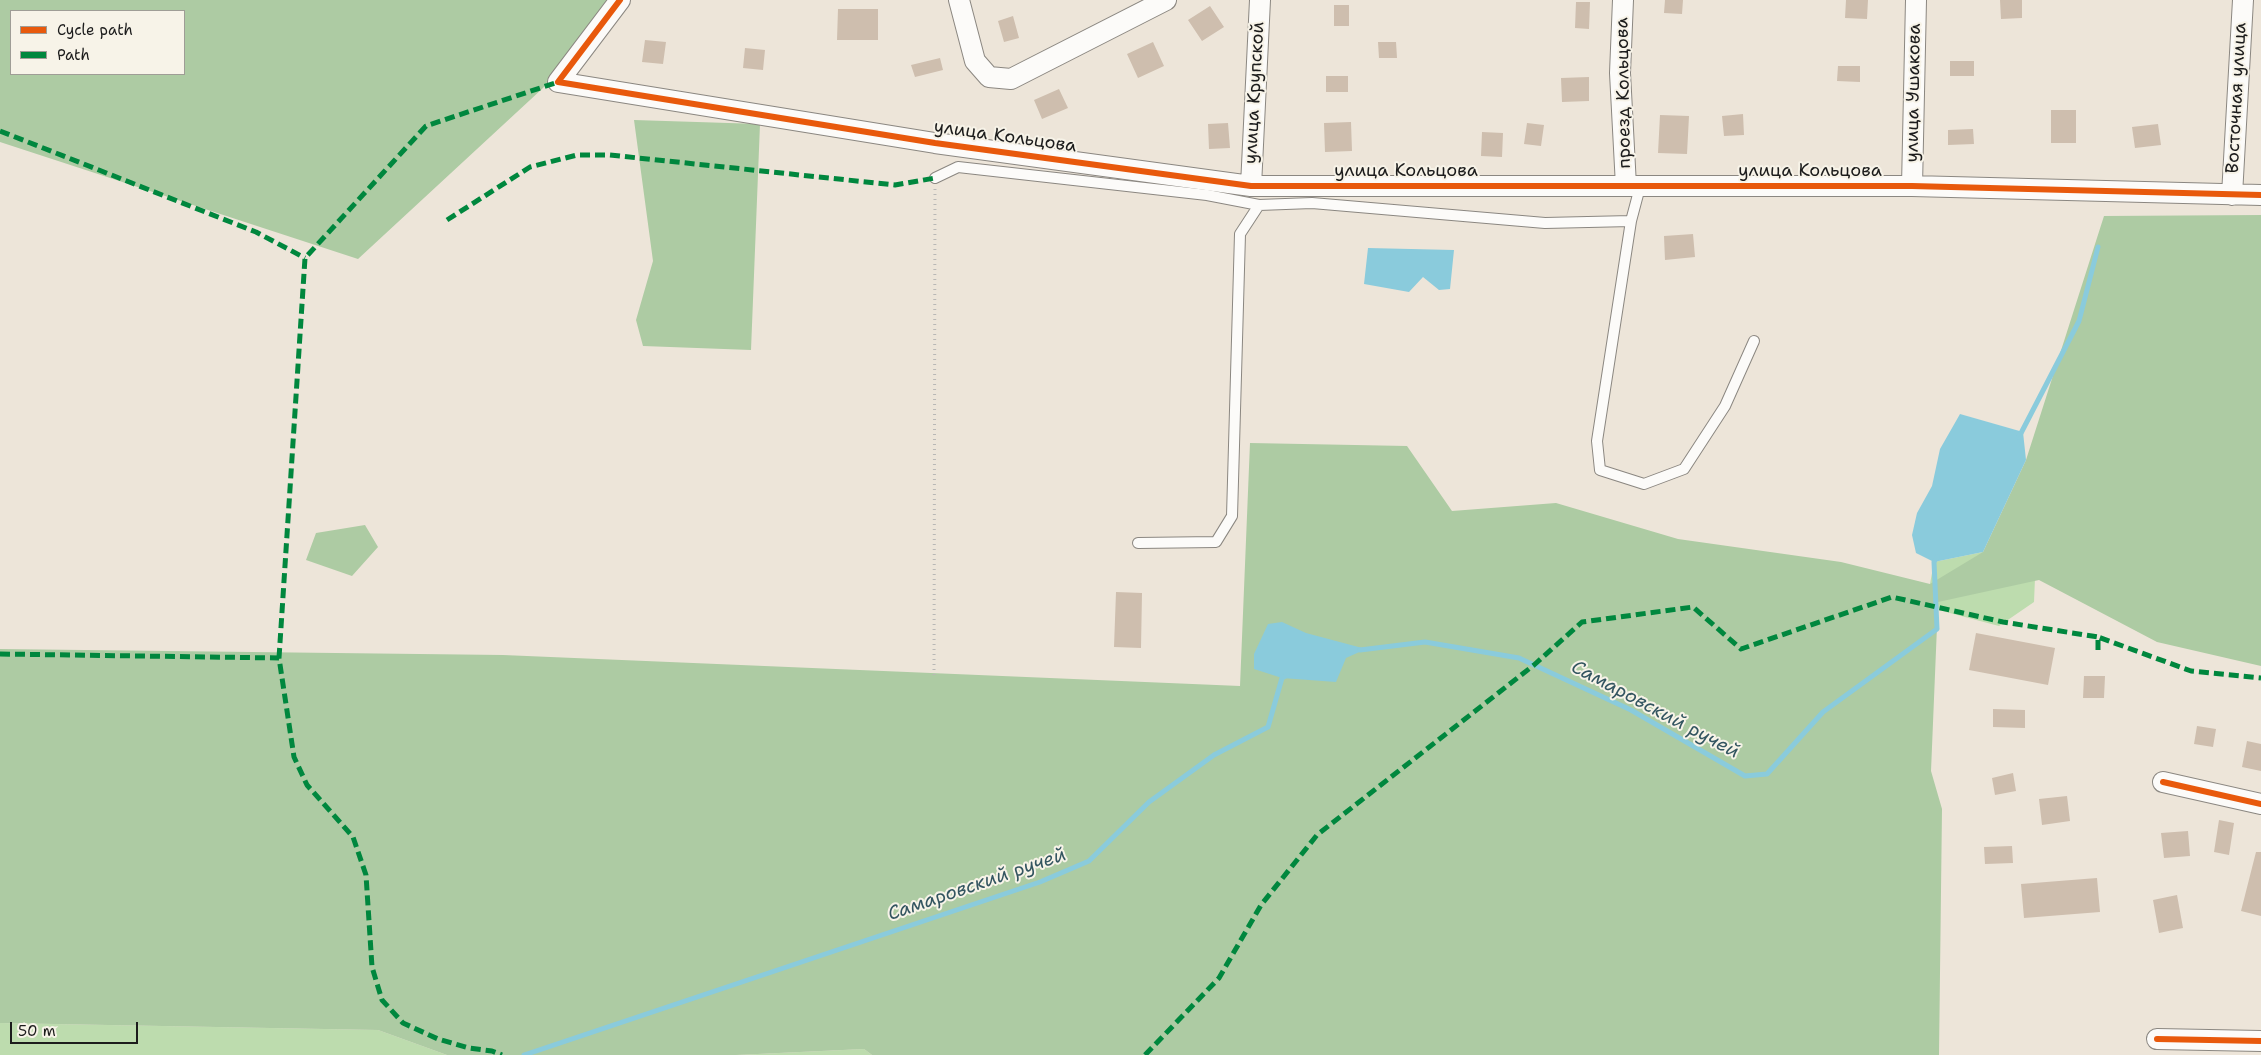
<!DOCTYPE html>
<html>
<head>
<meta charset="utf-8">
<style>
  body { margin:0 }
  #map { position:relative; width:2261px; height:1055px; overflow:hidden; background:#ede5d9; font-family:"Shantell Sans",sans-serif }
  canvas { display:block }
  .legend { position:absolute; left:10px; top:10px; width:175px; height:65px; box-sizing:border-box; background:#f7f3e8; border:1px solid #9f9d96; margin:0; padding:6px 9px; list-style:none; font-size:15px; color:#1c1c1c }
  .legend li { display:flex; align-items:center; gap:10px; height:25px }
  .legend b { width:25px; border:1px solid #9f9d96 }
  .scale { position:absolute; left:10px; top:1022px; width:128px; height:22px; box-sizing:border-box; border:2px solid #1c1c1c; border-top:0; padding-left:6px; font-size:15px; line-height:18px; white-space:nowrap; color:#1c1c1c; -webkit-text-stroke:4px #f7f3e8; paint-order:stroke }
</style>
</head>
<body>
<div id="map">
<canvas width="2261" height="1055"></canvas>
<ul class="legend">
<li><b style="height:6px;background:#e8590c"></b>Cycle path</li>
<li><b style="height:6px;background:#00873e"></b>Path</li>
</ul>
<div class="scale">50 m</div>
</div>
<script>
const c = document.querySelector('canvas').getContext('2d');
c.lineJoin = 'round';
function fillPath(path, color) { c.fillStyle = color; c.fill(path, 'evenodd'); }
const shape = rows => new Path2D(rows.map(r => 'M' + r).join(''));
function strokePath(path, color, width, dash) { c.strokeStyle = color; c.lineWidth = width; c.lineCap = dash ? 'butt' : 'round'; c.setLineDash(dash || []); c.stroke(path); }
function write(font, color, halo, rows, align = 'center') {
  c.font = font + ' "Shantell Sans",sans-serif'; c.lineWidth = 4; c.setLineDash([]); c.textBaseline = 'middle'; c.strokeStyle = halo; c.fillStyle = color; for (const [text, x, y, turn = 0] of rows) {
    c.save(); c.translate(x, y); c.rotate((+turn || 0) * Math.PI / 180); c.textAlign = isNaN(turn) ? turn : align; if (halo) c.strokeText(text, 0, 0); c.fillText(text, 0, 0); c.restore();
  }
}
fillPath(shape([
  [1983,552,2035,578,2034,602,1999,626,1946,612,1931,605,1930,584,1934,562],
  [0,1023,378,1030,447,1055,0,1055],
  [864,1049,872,1055,736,1055]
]), '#bddcae');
fillPath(shape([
  [0,0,607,0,543,88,358,259,0,142],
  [11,11,184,11,184,74,11,74],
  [634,120,760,124,751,350,643,346,636,320,653,261],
  [2261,215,2261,666,2157,642,2039,580,1938,602,1931,771,1942,809,1939,1055,872,1055,864,1049,736,1055,447,1055,378,1030,0,1023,0,649,503,655,1240,686,1250,443,1407,446,1452,511,1556,503,1678,539,1841,562,1930,584,1983,552,2026,460,2104,216],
  [365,525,378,547,352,576,306,560,316,533]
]), '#adcba3');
fillPath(shape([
  [1368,248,1454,250,1450,289,1439,290,1423,277,1409,292,1364,284],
  [1960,414,2023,432,2026,460,1983,552,1934,562,1916,553,1912,535,1917,513,1932,486,1940,449],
  [1282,622,1306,633,1366,649,1346,658,1336,682,1282,678,1254,669,1254,654,1268,624]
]), '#8acbdc');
strokePath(shape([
  [2019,437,2079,321,2098,247],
  [1360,650,1425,642,1519,658,1631,710,1745,776,1767,774,1823,712,1937,629,1934,562,1937,557],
  [524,1055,1040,882,1089,861,1149,802,1214,755,1268,727,1282,678,1287,675]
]), '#8acbdc', 5);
fillPath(shape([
  [1665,0,1683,0,1682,14,1664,13],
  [1846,0,1868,0,1867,19,1845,18],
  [2000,0,2022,0,2022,18,2001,19],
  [1576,2,1590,2,1589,29,1575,28],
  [1334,5,1349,5,1349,26,1334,26],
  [1210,6,1224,27,1202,41,1188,20],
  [838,9,878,9,878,40,837,40],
  [1013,16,1019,38,1004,42,998,21],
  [645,40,666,42,663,64,642,62],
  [1153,42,1164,66,1138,78,1127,54],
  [1378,42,1396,42,1397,58,1379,58],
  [745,48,765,50,763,70,743,68],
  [940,58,943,70,915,77,911,65],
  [1950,61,1974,61,1974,76,1950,76],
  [1838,66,1860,66,1860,82,1837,81],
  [1326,76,1348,76,1348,92,1326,92],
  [1589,77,1589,101,1562,102,1561,78],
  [1059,89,1068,108,1042,119,1034,100],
  [2051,110,2076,110,2076,143,2051,143],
  [1743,114,1744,135,1724,136,1722,116],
  [1660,115,1689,116,1687,154,1658,153],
  [1351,122,1352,151,1325,152,1324,123],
  [1228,123,1230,148,1209,149,1208,124],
  [1527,123,1544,125,1541,146,1524,144],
  [2158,124,2161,145,2135,148,2132,127],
  [1973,129,1974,144,1948,145,1948,130],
  [1482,132,1503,133,1502,157,1481,156],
  [1693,234,1695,257,1665,260,1664,236],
  [1116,592,1142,593,1141,648,1114,647],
  [1976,633,2055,648,2048,685,1969,670],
  [2084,676,2105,676,2104,698,2083,698],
  [1993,709,2025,710,2025,728,1993,727],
  [2197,726,2216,729,2213,747,2194,744],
  [2247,741,2261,744,2261,771,2242,767],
  [2013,773,2016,791,1995,795,1992,778],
  [2067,796,2070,821,2042,825,2039,799],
  [2219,820,2234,823,2229,855,2214,852],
  [2188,831,2190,856,2164,858,2161,833],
  [2012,846,2013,863,1985,864,1984,847],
  [2256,852,2261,852,2261,916,2241,911],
  [2097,878,2100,912,2024,918,2021,884],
  [2177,895,2183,928,2159,933,2153,900]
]), '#cebeae');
const service = shape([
  [935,178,958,167,1207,195,1259,205,1312,203,1545,223,1631,221],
  [1640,187,1631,221,1597,441,1600,470,1644,484,1684,469,1725,406,1754,341],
  [1138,543,1216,542,1232,516,1240,234,1259,205]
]);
const minor = shape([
  [620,0,558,82,935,143,1251,186,1912,186,2261,195],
  [959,0,975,61,989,77,1011,79,1166,0],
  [1623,0,1620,73,1626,186],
  [1251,186,1260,0],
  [1912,186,1916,0],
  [2232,195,2243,0],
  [2163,782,2261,804],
  [2157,1039,2261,1041]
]);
strokePath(service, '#8b8781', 12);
strokePath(minor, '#8b8781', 22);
strokePath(shape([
  [934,675,935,189]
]), '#b9b8b6', 3, [1, 4]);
strokePath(service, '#fcfbf9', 10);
strokePath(minor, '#fcfbf9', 20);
strokePath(shape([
  [0,131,256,232,305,258],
  [447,220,530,167,577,155,610,155,895,185,935,178],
  [2098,650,2098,637,2191,671,2261,678],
  [0,654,279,658,294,757,307,785,353,837,366,875,372,967,382,1000,403,1023,438,1039,469,1048,492,1051,502,1055],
  [279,658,305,258,426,126,558,82],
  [1145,1055,1219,978,1261,905,1317,835,1534,665,1582,622,1693,607,1741,649,1892,597,2003,622,2098,637]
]), '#00873e', 5, [10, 5]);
strokePath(shape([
  [620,0,558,82,935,143,1251,186,1912,186,2261,195],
  [2163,782,2261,804],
  [2157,1039,2261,1041]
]), '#e8590c', 6);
write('18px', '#1c1c1c', '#f7f3e8', [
  ["улица Крупской",1255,93,-87],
  ["проезд Кольцова",1624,93,-91],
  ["улица Ушакова",1914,93,-89],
  ["Восточная улица",2237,98,-87],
  ["улица Кольцова",1005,137,8],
  ["улица Кольцова",1406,171],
  ["улица Кольцова",1810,171]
]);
write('italic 19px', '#335560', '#f7f3e8', [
  ["Самаровский ручей",1655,710,28],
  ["Самаровский ручей",977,885,-19]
]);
</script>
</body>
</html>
